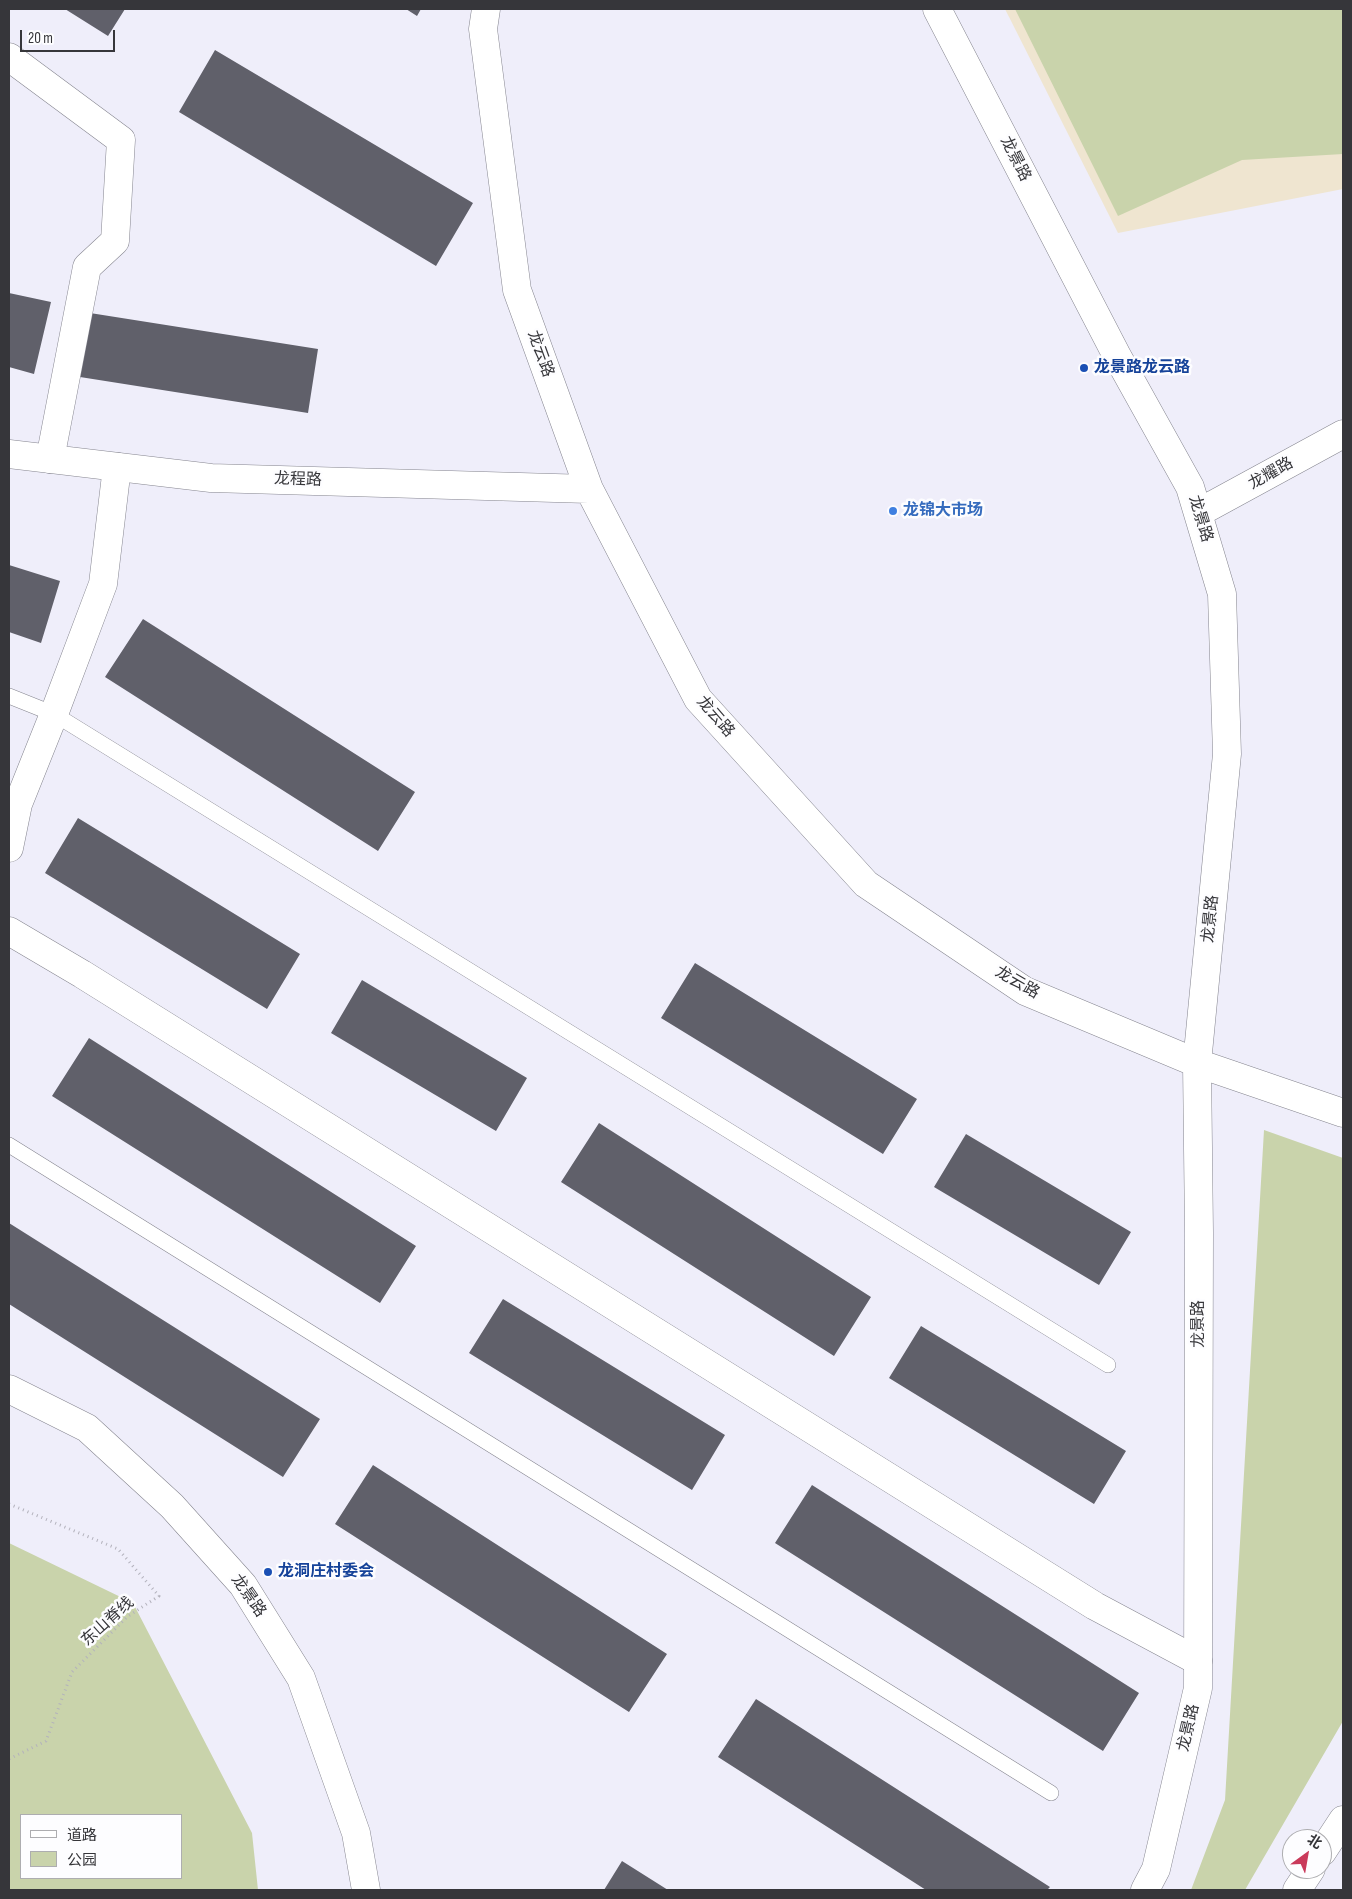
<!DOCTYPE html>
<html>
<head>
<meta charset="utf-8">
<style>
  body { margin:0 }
  #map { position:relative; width:1352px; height:1899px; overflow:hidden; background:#efeefa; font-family:"Sofia Sans Condensed","Noto Sans SC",sans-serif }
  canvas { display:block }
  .frame { position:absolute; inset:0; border:10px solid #36363a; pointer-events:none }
  .legend { position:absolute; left:20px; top:1814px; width:162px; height:65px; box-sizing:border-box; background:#fdfdff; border:1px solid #adadb0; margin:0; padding:6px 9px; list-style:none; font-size:15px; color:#36363a }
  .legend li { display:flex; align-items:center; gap:10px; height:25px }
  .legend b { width:25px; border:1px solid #adadb0 }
  .north { position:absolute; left:1282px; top:1829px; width:50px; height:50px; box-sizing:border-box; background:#fdfdff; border:1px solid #adadb0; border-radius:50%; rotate:32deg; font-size:14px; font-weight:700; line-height:20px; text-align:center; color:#36363a }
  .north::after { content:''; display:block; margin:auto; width:18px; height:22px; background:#ca3a5b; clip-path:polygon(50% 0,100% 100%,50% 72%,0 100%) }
  .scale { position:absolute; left:20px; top:30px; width:95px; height:22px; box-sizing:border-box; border:2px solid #36363a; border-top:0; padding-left:6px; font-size:15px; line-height:18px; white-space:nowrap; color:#36363a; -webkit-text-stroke:4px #fdfdff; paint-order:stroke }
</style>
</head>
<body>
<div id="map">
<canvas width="1352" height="1899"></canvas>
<div class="frame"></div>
<ul class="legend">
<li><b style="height:6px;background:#fff"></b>道路</li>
<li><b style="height:14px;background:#c9d3ab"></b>公园</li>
</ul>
<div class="north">北</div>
<div class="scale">20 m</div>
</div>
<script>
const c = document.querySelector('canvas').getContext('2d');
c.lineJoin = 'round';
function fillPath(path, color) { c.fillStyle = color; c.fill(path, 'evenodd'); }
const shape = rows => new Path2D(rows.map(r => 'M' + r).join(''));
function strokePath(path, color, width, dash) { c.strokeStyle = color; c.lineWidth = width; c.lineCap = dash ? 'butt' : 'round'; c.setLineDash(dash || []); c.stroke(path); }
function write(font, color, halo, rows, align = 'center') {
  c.font = font + ' "Sofia Sans Condensed","Noto Sans SC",sans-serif'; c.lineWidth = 5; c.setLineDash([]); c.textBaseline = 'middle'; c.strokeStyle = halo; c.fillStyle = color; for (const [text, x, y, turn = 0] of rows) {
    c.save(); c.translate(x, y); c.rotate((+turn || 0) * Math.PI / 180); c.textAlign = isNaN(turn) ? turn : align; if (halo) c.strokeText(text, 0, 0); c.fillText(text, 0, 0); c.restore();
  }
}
fillPath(shape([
  [1005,9,1343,9,1343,189,1118,233]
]), '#efe5d0');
fillPath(shape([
  [1015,9,1343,9,1343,154,1242,160,1118,216],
  [1264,1130,1343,1158,1343,1721,1245,1890,1191,1890,1225,1800],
  [9,1543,133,1603,252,1833,258,1890,9,1890],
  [21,1815,181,1815,181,1878,21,1878]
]), '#c9d3ab');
fillPath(shape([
  [65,9,125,9,108,36],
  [406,9,421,9,417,16],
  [215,50,473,203,436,266,179,112],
  [9,293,51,302,34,374,9,367],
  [90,313,318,349,308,413,80,377],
  [9,565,60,581,41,643,9,632],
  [143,619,415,792,378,851,105,677],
  [78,818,300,954,267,1009,45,873],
  [695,963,917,1099,883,1154,661,1018],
  [362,980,527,1078,496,1131,331,1033],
  [89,1038,416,1246,380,1303,52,1096],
  [599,1123,871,1297,834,1356,561,1182],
  [966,1134,1131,1232,1099,1285,934,1187],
  [9,1223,320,1419,283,1477,9,1304],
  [503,1299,725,1435,692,1490,469,1353],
  [921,1326,1126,1451,1094,1504,889,1378],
  [373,1465,667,1654,629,1712,335,1524],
  [812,1485,1139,1693,1103,1751,775,1543],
  [756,1699,1050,1887,1047,1890,926,1890,718,1757],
  [622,1861,668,1890,604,1890]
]), '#60606a');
const lane = shape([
  [9,696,54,714,1108,1365],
  [9,1145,1051,1793]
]);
const street = shape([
  [9,57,121,140,115,241,87,267,50,459],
  [9,848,18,804,54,714,103,584,117,467],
  [9,931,82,974,1095,1606,1198,1661],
  [1322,1852,1343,1820],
  [1297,1890,1311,1869]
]);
const secondary = shape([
  [486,9,483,29,517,290,589,489,698,699,866,884,1025,991,1197,1063,1343,1113],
  [937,9,1116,354,1190,487,1222,594,1227,754,1197,1063,1199,1233,1198,1688,1156,1869,1145,1890],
  [9,454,211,478,589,489],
  [1198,513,1343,434],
  [9,1389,87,1428,172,1506,243,1585,301,1678,356,1833,366,1890]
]);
strokePath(lane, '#85858f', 16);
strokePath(street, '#85858f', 29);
strokePath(secondary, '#85858f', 29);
strokePath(shape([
  [9,1504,118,1549,159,1596,127,1617,72,1672,46,1741,9,1759]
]), '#b3b2bc', 3, [1, 4]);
strokePath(lane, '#fff', 15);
strokePath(street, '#fff', 28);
strokePath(secondary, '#fff', 28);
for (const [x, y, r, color] of [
  [1084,368,5,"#1a4fb4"],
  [893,511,5,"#3f7fe0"],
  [268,1572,5,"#1a4fb4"]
]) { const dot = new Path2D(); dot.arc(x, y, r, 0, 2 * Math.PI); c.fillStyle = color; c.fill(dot); strokePath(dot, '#fdfdff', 2); }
write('16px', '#36363a', '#fdfdff', [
  ["龙景路",1015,159,63],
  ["龙云路",540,354,70],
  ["龙耀路",1271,474,-29],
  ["龙程路",298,480,2],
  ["龙景路",1200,519,73],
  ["龙云路",715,717,49],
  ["龙景路",1211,919,-84],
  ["龙云路",1017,983,30],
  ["龙景路",1199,1324,-90],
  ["龙景路",248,1596,55],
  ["东山脊线",108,1622,-42],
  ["龙景路",1189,1728,-77]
]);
write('bold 16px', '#164399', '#fdfdff', [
  ["龙景路龙云路",1094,368],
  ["龙洞庄村委会",278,1572]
], 'left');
write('bold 16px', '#366cbe', '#fdfdff', [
  ["龙锦大市场",903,511]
], 'left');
</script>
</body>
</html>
